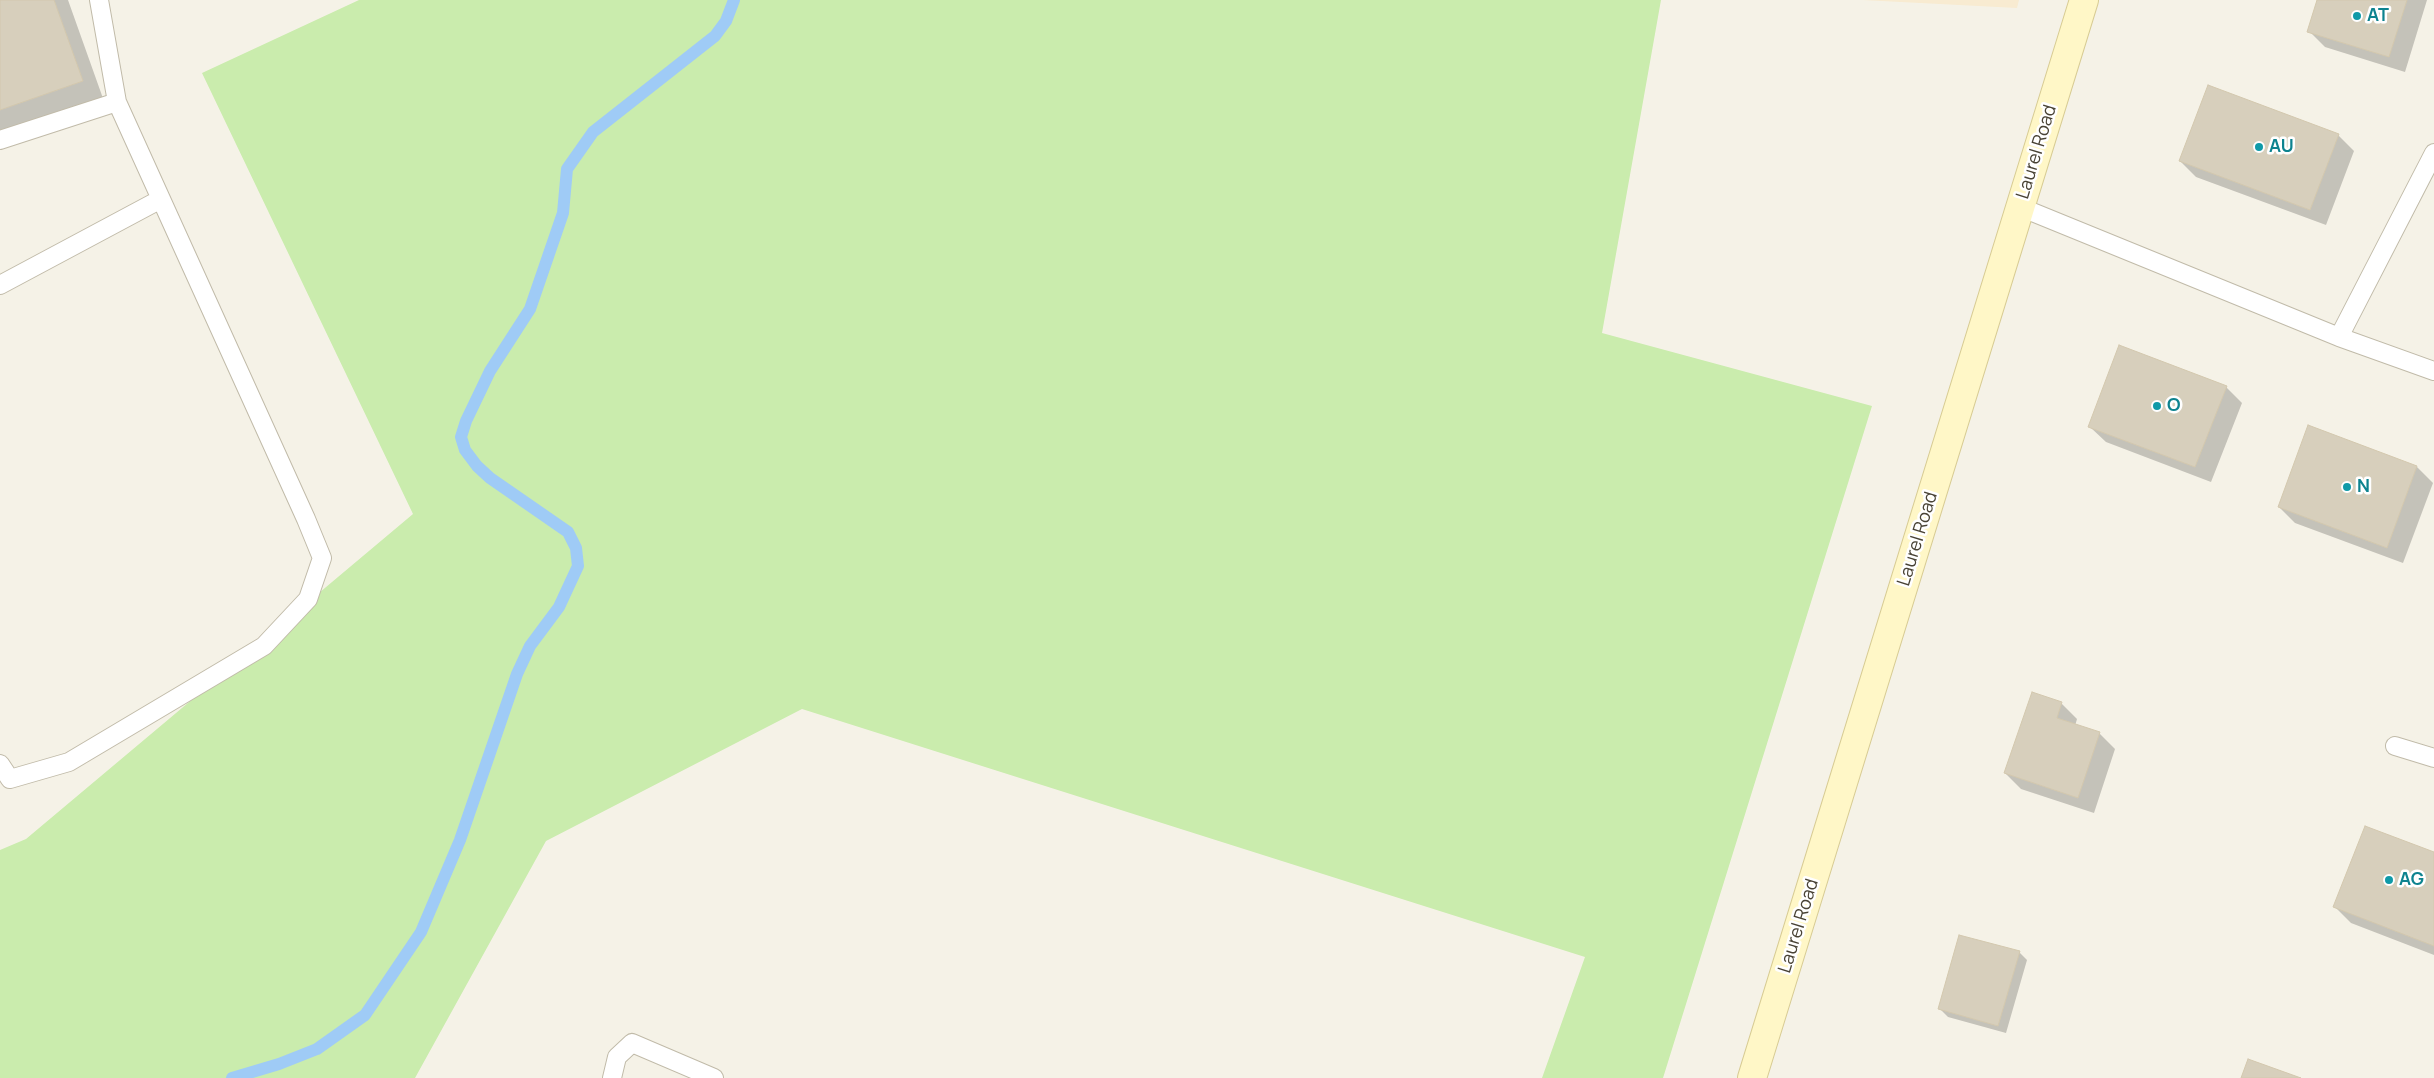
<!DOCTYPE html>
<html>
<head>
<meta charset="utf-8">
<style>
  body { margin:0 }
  canvas { display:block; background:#f5f2e7 }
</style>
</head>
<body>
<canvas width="2434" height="1078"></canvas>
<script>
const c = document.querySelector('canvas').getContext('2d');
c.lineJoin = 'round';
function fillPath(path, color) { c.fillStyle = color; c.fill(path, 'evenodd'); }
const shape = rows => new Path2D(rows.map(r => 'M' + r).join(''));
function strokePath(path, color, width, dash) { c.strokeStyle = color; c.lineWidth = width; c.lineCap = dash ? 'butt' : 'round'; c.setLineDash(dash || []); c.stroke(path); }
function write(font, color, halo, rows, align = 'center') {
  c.font = font + ' Manrope,sans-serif'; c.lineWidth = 5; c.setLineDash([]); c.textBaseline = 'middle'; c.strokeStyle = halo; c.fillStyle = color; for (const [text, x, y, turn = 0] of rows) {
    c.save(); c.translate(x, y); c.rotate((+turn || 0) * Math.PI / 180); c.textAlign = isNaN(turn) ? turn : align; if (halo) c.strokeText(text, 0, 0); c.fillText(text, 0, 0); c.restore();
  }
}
fillPath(shape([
  [1862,0,2019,0,2017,8]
]), '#f8ebd1');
fillPath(shape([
  [359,0,1661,0,1602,333,1872,406,1663,1078,1542,1078,1585,957,802,709,546,841,415,1078,0,1078,0,850,26,839,413,514,202,73]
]), '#caecad');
fillPath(shape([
  [0,0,68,0,105,104,0,141],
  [2319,0,2427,0,2405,72,2325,47,2309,31],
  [2338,135,2354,151,2326,225,2196,177,2180,161],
  [2226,387,2242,403,2211,482,2106,442,2090,427],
  [2309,427,2417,467,2433,483,2403,563,2295,523,2279,507],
  [2061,703,2077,719,2075,726,2099,733,2115,749,2094,813,2021,789,2005,773],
  [2434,854,2434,955,2351,923,2335,907],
  [2019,952,2027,960,2006,1033,1948,1017,1940,1009]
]), '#0003');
strokePath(shape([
  [232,1078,279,1064,317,1049,365,1015,421,932,460,840,517,674,530,646,559,607,578,566,576,548,568,532,490,478,477,466,465,450,461,437,466,421,490,371,530,309,563,213,567,169,593,132,715,36,726,21,734,0]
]), '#9fcbf6', 12);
const building = shape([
  [0,0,54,0,83,81,0,110,0,0],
  [2317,0,2407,0,2389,57,2307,32,2317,0],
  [2208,85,2339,134,2310,210,2179,161,2208,85],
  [2119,345,2227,386,2195,467,2088,427,2119,345],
  [2308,425,2417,466,2387,548,2278,507,2308,425],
  [2032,692,2062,702,2057,718,2100,732,2078,798,2004,773,2032,692],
  [2365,826,2434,852,2434,946,2333,907,2365,826],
  [1959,935,2020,951,1998,1026,1938,1009,1959,935],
  [2248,1059,2301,1078,2241,1078,2248,1059]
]);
fillPath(building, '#d7cfbc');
strokePath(building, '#d3c8ae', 1);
const service = shape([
  [0,140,117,102,99,0],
  [2020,207,2339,337,2434,371],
  [0,285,161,199],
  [2339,337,2434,153],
  [2395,746,2434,758],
  [0,764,10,779,69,762,264,646,308,599,322,558,306,519,117,102],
  [612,1078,617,1057,632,1043,714,1078]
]);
const secondary = shape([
  [1752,1078,2084,0]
]);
strokePath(service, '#c1bba9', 20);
strokePath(secondary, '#d8cc94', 30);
strokePath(service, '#fff', 18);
strokePath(secondary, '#fff7c7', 28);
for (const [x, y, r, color] of [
  [2357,16,5,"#0f9aa8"],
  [2259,147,5,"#0f9aa8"],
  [2157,406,5,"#0f9aa8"],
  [2347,487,5,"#0f9aa8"],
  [2389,880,5,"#0f9aa8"]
]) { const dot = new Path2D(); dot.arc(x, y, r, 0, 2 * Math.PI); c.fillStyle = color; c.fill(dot); strokePath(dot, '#fff', 2); }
write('bold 18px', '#0d838f', '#fff', [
  ["AT",2367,16],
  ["AU",2269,147],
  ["O",2167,406],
  ["N",2357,487],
  ["AG",2399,880]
], 'left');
write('18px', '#494335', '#fff', [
  ["Laurel Road",2037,152,-73],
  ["Laurel Road",1918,539,-73],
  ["Laurel Road",1799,926,-73]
]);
</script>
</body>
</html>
